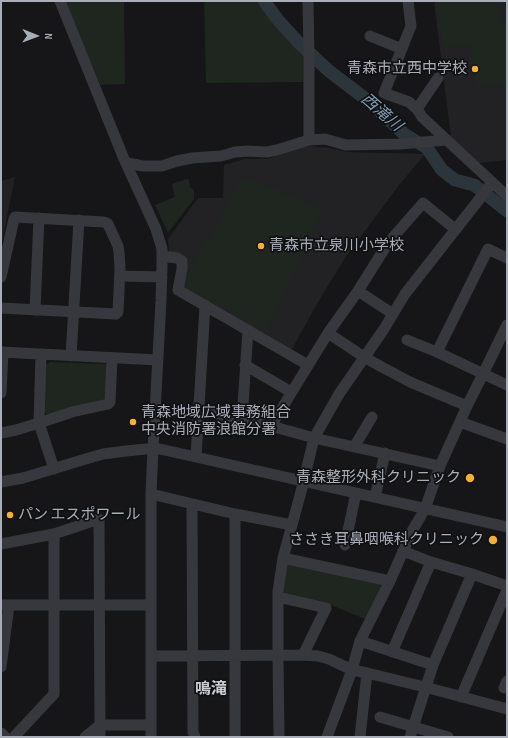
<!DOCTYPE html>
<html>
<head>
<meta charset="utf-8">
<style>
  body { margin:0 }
  #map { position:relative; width:508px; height:738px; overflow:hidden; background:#161618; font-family:"Sofia Sans Condensed",sans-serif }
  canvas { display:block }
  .frame { position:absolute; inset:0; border:2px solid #a8adb8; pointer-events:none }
  .north { position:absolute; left:16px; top:16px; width:40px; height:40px; -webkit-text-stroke:3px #111113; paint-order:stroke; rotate:91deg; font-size:11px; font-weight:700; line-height:16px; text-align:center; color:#a8adb8 }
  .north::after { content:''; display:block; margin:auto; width:14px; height:18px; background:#a8adb8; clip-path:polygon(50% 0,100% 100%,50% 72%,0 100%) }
</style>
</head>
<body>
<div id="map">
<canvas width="508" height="738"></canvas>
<div class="frame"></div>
<div class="north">N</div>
</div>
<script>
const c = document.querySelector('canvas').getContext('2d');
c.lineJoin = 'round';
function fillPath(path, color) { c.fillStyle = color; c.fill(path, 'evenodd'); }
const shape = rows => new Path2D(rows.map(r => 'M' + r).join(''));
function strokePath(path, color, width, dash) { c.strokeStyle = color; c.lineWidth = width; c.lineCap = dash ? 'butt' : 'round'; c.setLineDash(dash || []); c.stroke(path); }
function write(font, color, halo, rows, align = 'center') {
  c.font = font + ' "Sofia Sans Condensed","Noto Sans JP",sans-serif'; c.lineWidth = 3.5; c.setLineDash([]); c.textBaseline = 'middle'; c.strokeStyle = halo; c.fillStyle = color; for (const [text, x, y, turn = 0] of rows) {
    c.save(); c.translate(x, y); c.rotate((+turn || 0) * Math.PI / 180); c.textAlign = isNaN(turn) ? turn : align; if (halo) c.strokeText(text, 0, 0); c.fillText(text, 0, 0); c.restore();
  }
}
fillPath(shape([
  [434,1,507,1,507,160,479,163,451,137],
  [309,146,328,148,348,152,425,154,396,189,345,258,318,302,291,351,182,288,186,258,169,252,168,239,198,198,223,198,224,165,245,159,267,159],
  [15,177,2,242,1,248,1,181]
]), '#222225');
fillPath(shape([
  [65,1,124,1,125,84,100,85],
  [204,1,256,1,276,27,304,55,304,82,206,83],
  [437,1,498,1,500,23,507,22,507,83,476,87,470,44,443,48],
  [250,178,319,208,321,211,267,332,188,290,185,280,241,179],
  [186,179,189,180,190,187,194,190,194,199,168,233,155,205,175,197,172,184],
  [50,362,105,364,109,369,106,396,103,400,48,415,44,412,46,365],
  [286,564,379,583,382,588,365,619,331,605,286,594,284,592]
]), '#1e261f');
strokePath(shape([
  [264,1,278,20,298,42,329,71,371,103,404,134,427,148,442,170,455,180,474,185,507,211]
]), '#2c353c', 13);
strokePath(shape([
  [60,1,124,159,156,229,162,249,162,267,161,301,153,449,151,494,151,737],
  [308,1,309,56,309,140],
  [408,1,411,26,384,93,409,102,417,109,422,117,507,196],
  [370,36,402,49],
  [417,109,438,78],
  [127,163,143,166,162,166,177,161,192,158,221,156,235,152,247,151,267,152,277,150,309,140,325,139,346,145,401,144,447,140],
  [162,256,177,258,182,261,182,269,178,290,308,365],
  [507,258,488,249,437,352,507,385],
  [120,276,162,277],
  [1,277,14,219,15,217,104,222,108,224,118,246,119,252,120,269,118,312,116,314,1,308],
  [358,291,393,314],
  [35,310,39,218],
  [328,333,364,357,380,366,410,382,467,406],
  [407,340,437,352],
  [1,352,158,360],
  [41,354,39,423,54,469],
  [71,356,79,220],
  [245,365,291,392],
  [1,393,3,352],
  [199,410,271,426,314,438,440,466],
  [242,420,248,330],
  [460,422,507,439],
  [271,426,328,333,358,291,388,243,423,203,455,229],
  [1,433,16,430,39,423,72,412,108,404,110,402,112,358],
  [354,447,372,417],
  [196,457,205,305],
  [1,482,23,478,89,458,103,454,126,451,146,449,160,449,507,527],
  [151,494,235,514,292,525],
  [375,497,385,453],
  [192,504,193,732,195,737],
  [1,544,54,534,99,519,100,737],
  [345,545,356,493],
  [403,551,431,562,472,574,507,586],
  [283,558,390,581],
  [278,597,326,608,303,655],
  [1,605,151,605],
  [360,641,433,665],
  [392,652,431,562],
  [151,656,303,655,318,656,329,659,352,670,367,673,425,687,507,709],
  [1,667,9,605],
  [504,688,507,681],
  [461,697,507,590],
  [380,717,448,737],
  [1,733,5,737],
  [14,737,54,694,54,534],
  [85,737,100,725,151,725],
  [235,737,235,514],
  [279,737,278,656,278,592,283,558,302,488,314,438,339,394,384,329,405,294,492,183],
  [327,737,352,670,360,641,390,581,412,531,425,509,440,466,467,406,483,374,507,325],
  [360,737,367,673],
  [410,737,433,665,472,574]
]), '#37383d', 11);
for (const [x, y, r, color] of [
  [475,69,4,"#f2b134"],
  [261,246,4,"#f2b134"],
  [133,422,4,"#f2b134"],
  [470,478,5,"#f2b134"],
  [10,515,4,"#f2b134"],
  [493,540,5,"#f2b134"]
]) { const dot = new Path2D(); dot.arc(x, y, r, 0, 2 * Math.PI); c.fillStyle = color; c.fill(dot); strokePath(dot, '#111113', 1.5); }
write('15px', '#a8adb8', '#111113', [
  ["青森市立西中学校",467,69],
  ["青森市立泉川小学校",269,246,"left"],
  ["青森地域広域事務組合",141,413,"left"],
  ["中央消防署浪館分署",141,430,"left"],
  ["青森整形外科クリニック",461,478],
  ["パン エスポワール",18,515,"left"],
  ["ささき耳鼻咽喉科クリニック",484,540]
], 'right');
write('italic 16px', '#7f9bb3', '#111113', [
  ["西滝川",381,113,41]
]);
write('bold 16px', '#c9ccd4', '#111113', [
  ["鳴滝",211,690]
]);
</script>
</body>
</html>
